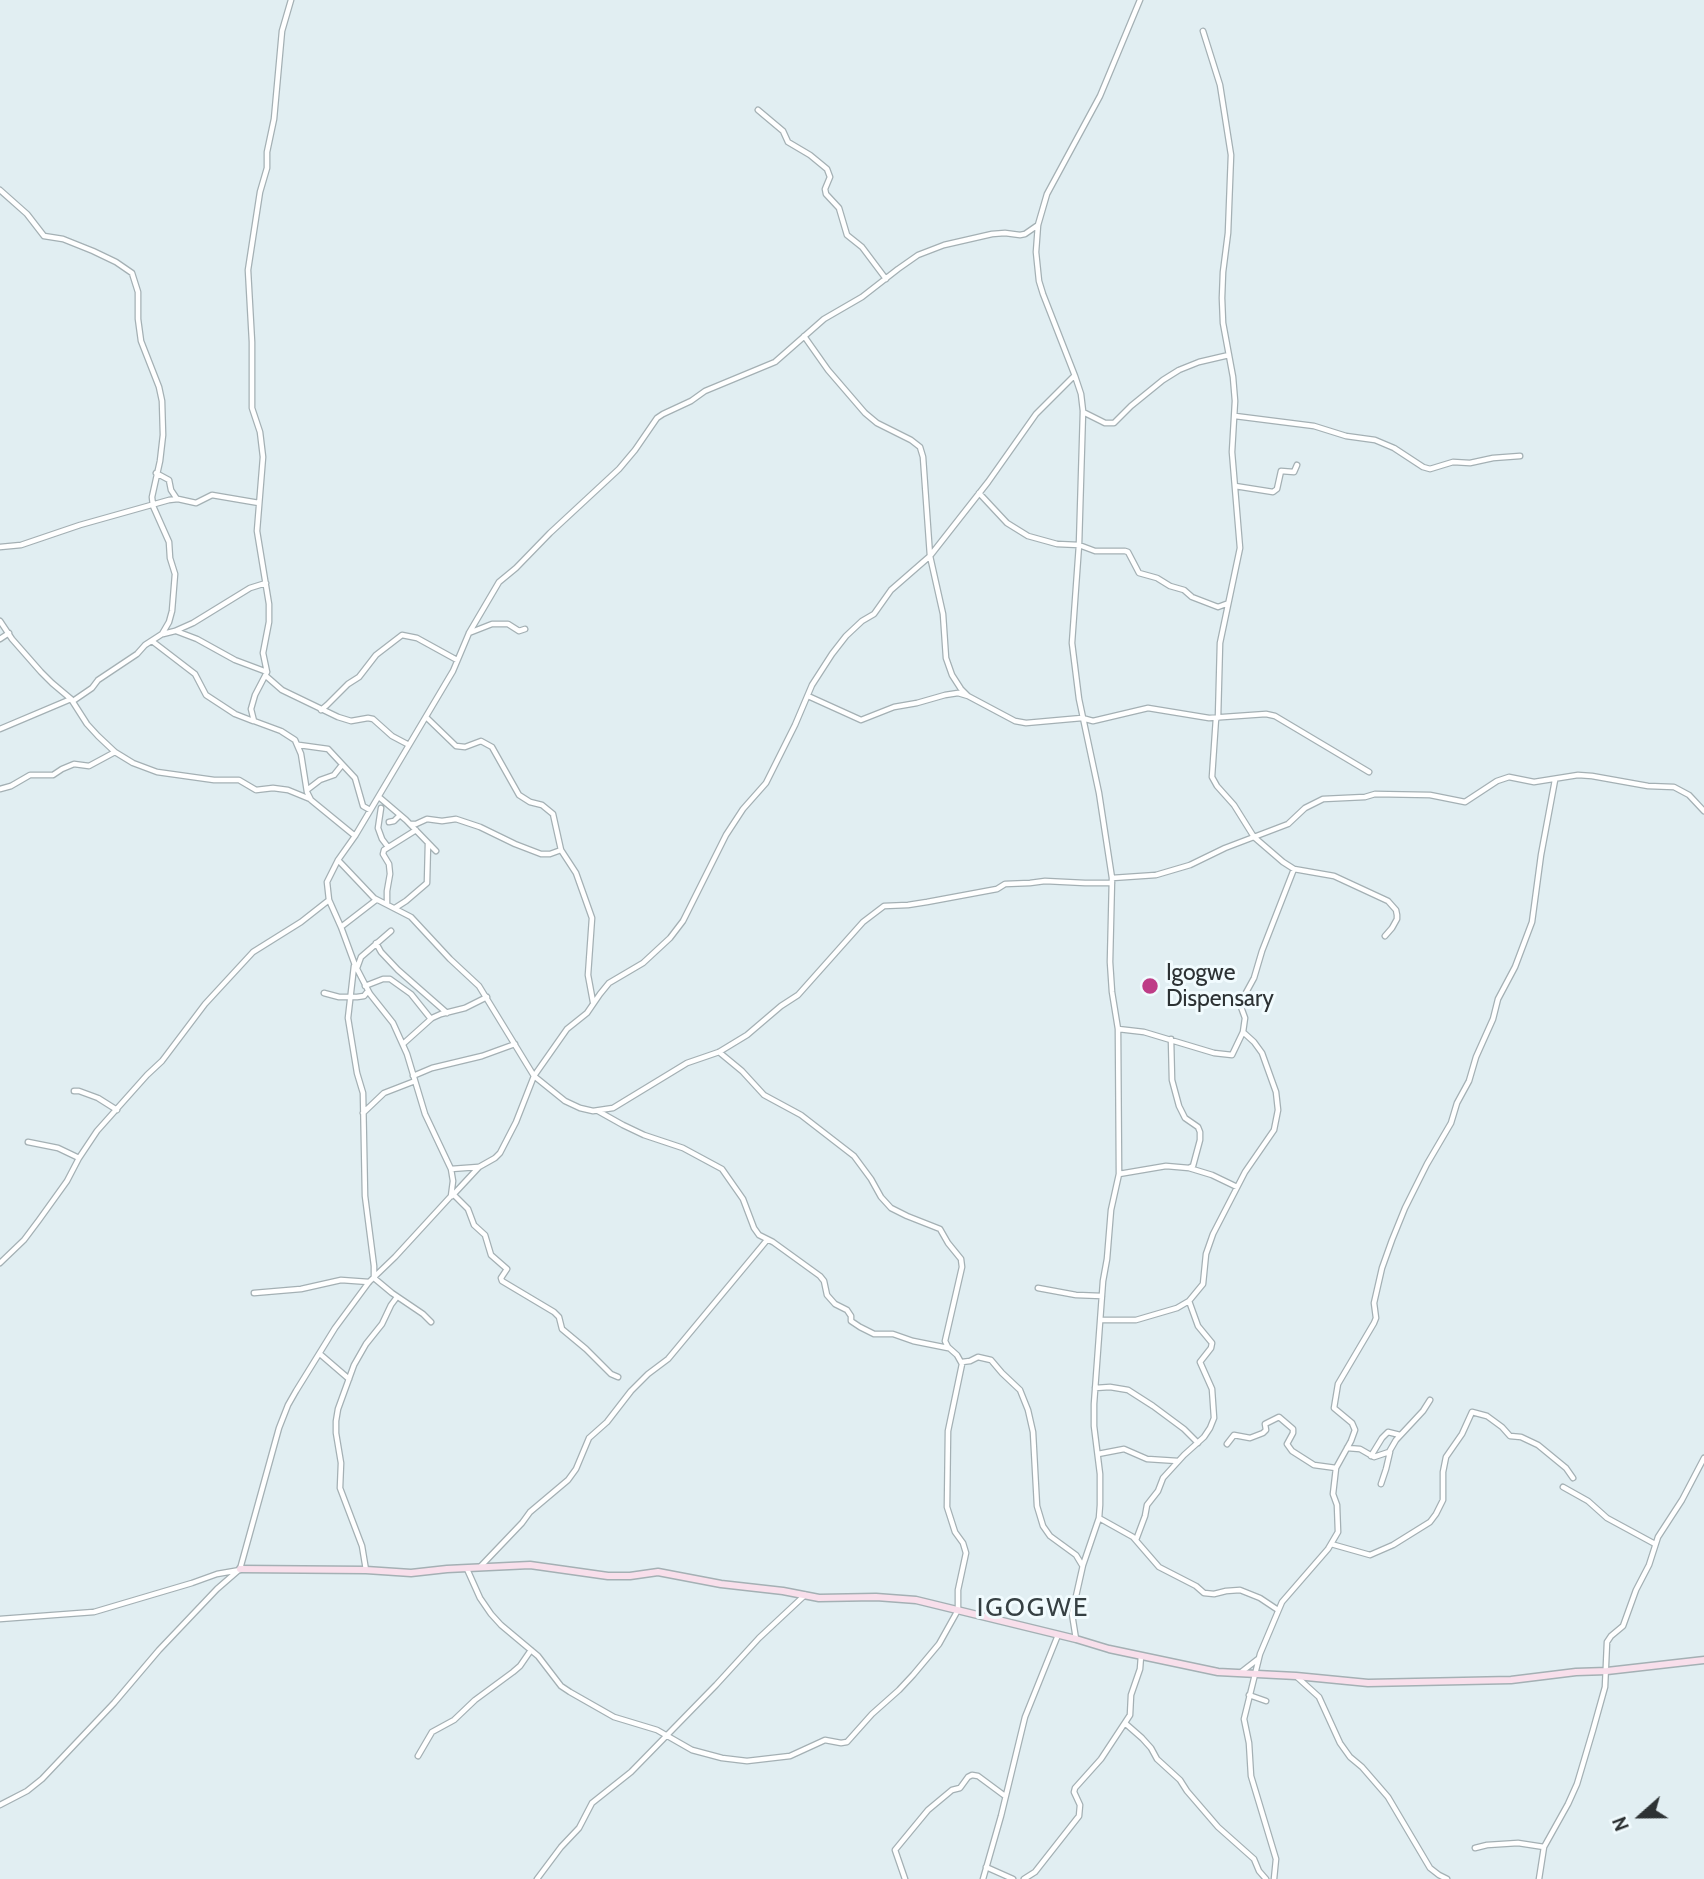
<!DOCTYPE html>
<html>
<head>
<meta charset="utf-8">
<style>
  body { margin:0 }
  #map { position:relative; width:1704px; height:1879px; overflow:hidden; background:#e1eef2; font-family:Cabin,sans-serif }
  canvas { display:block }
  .north { position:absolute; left:1606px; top:1781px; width:70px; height:70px; -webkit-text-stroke:5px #f1fbfe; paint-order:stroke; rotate:249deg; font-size:19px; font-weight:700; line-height:28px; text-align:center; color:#2d3234 }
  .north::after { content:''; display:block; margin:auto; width:24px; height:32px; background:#2d3234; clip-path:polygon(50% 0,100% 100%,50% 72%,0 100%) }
</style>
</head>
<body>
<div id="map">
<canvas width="1704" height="1879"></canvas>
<div class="north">N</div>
</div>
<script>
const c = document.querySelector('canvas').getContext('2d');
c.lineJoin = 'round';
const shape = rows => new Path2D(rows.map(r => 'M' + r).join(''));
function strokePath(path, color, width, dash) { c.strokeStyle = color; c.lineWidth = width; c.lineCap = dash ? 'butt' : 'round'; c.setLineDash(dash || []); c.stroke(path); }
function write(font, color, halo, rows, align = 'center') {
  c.font = font + ' Cabin,sans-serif'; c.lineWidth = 6; c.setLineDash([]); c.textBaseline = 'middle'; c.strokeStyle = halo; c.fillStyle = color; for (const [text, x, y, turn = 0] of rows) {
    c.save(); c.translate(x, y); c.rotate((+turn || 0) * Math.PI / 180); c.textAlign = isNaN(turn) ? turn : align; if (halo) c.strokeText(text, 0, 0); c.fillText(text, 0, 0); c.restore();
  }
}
const street = shape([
  [291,0,282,31,274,119,267,152,267,168,260,192,248,270,252,342,252,408,260,432,263,457,257,531,269,604,269,622,263,653,267,672,255,695,251,709,254,721,281,731,295,740,301,754,307,792,311,800,355,836],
  [1203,31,1220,85,1231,155,1228,233,1223,272,1222,298,1223,323,1233,377,1235,401,1232,452,1240,548,1220,643,1218,718],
  [758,110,783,131,788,142,810,155,827,169,830,177,825,189,826,194,839,208,847,235,862,247,886,279],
  [0,190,27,214,44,236,63,239,93,251,116,262,132,273,138,292,138,319,141,341,159,387,162,401,163,435,160,461,152,497,153,506,169,542,170,558,175,574,172,611,169,622,162,634,145,645,137,654,98,680,92,688,73,701],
  [804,336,828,370,865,413,877,423,911,440,920,447,923,457,930,556,943,614,946,658,952,675,961,689,968,696,1015,721,1026,723,1082,718,1093,721,1148,708,1209,718,1266,714,1275,716,1369,772],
  [1083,412,1105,423,1114,423,1131,406,1163,380,1179,370,1199,362,1229,355],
  [1235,416,1314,426,1346,436,1375,440,1394,448,1423,467,1430,469,1453,462,1470,463,1493,458,1520,456],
  [156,473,169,480,171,490,177,499],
  [1235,486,1273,492,1277,489,1281,471,1294,472,1297,465],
  [979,493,1007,523,1028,536,1057,544,1079,545,1095,551,1125,551,1128,552,1139,573,1157,578,1170,586,1184,590,1192,597,1218,607,1226,604],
  [0,547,21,545,80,525,169,500,178,499,196,503,212,495,259,503],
  [0,621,12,639,41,672,52,683,71,699,87,724,98,736,115,752,133,763,157,772,214,780,239,780,256,790,273,788,288,790,310,799],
  [176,631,197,639,235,660,267,672],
  [469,633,492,624,508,624,519,631,525,629],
  [163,634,175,631,193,623,250,588,266,583],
  [0,639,9,633],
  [152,641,195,674,206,695,235,714,253,721],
  [266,676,282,690,338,717,351,721,368,718,373,719,392,736,409,745],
  [808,696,861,720,894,707,917,703,945,695,958,693,968,696],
  [321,710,327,705,348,684,359,677,376,655,402,635,417,638,457,660],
  [426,717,456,746,465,747,481,741,492,747,519,795,530,802,542,805,553,814,561,850,576,873,592,918,588,975,593,1002],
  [1216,718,1212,777,1217,786,1234,805,1254,837,1283,862,1294,869,1334,876,1388,901,1396,910,1397,915,1397,919,1392,928,1385,936],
  [0,729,71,699],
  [299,745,328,749,355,778,363,806,370,810],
  [0,789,11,786,30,775,53,775,62,769,74,764,89,766,115,752],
  [307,790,320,780,334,775,342,765],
  [379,797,406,820,436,851],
  [381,808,378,828,382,839,388,847],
  [389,822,394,821,400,815],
  [410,824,416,824,427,819,442,821,456,819,480,827,515,844,541,854,550,854,561,850],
  [338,860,374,898,411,917,450,959,479,986,534,1076,565,1101,580,1108,593,1111,613,1108,687,1063,719,1052,747,1035,781,1006,798,995,863,922,884,906,908,905,927,902,997,889,1005,884,1030,883,1045,881,1085,883,1112,883],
  [1112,878,1156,875,1190,865,1225,848,1288,824,1305,808,1323,799,1365,797,1375,794,1430,795,1465,802,1497,781,1509,777,1534,782,1578,775,1592,776,1648,786,1674,787,1689,795,1704,811],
  [387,904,387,891,390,874,389,864,383,854,384,850,416,830],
  [395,908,406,901,427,883,428,843],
  [341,927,376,900],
  [376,943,381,952,398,970,447,1013],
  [354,966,348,1018,357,1073,363,1093,365,1196,374,1266,374,1278,392,1293,423,1314,431,1322],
  [357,968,361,957,391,931],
  [365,986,383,979,390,979,411,994,431,1019],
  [324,993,339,997,357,997,364,996,368,991],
  [1118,1029,1144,1032,1214,1053,1232,1055,1243,1032,1245,1018,1241,1007,1242,1000,1254,978,1262,951,1294,869],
  [403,1044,432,1018,441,1014,465,1008,487,997],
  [413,1076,432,1068,482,1056,515,1044],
  [74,1091,79,1091,98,1098,117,1110],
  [598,1111,623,1125,644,1135,683,1148,722,1169,743,1199,754,1228,759,1235,773,1242,820,1276,824,1281,827,1295,835,1304,847,1310,851,1316,851,1321,860,1327,874,1334,893,1334,913,1341,948,1348],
  [363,1113,384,1093,415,1081],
  [28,1142,58,1148,79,1158],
  [1189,1168,1212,1175,1237,1187],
  [451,1169,478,1167],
  [1119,1174,1166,1166,1189,1168,1193,1166,1200,1140,1200,1132,1198,1127,1185,1118,1179,1106,1172,1080,1171,1039],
  [454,1195,468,1209,474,1225,485,1235,491,1255,507,1269,501,1278,502,1281,554,1312,559,1317,562,1329,586,1349,611,1374,618,1377],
  [452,1196,479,1167,495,1158,500,1153,516,1122,534,1076,567,1029,587,1013,600,994,609,983,643,963,670,938,683,921,726,835,743,809,766,783,795,725,812,685,832,654,846,636,862,621,874,614,891,590,930,556,988,482,1036,414,1074,376],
  [0,1263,24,1240,39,1220,67,1181,79,1158,97,1131,147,1075,162,1061,205,1004,253,952,301,922,329,900],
  [1038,1288,1076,1295,1102,1296],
  [254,1293,301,1289,341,1280,369,1282],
  [1101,1320,1136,1320,1177,1308,1189,1301,1203,1284,1206,1254,1213,1234,1245,1172,1274,1130,1278,1110,1276,1092,1262,1053,1254,1042,1243,1032],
  [320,1354,349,1379],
  [962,1362,970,1361,978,1357,991,1360,1002,1373,1020,1390,1028,1410,1033,1432,1037,1506,1043,1526,1050,1536,1076,1555,1082,1565],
  [1095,1388,1110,1387,1128,1390,1153,1406,1184,1429,1198,1443],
  [1227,1444,1234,1435,1250,1438,1263,1433,1266,1430,1265,1424,1279,1417,1293,1429,1293,1433,1287,1444,1292,1451,1314,1465,1336,1468],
  [1347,1448,1360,1449,1374,1457,1389,1452,1396,1440,1423,1411,1430,1400],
  [1098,1454,1124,1449,1147,1459,1178,1461],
  [1371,1456,1382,1438,1388,1432,1400,1435],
  [1381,1484,1386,1469,1390,1452],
  [1563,1487,1588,1501,1607,1518,1655,1544],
  [1099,1518,1133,1537,1159,1567,1196,1586,1204,1593,1214,1594,1226,1591,1240,1590,1260,1598,1278,1610],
  [1136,1540,1145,1516,1147,1505,1158,1491,1163,1478,1184,1455,1204,1437,1210,1428,1214,1418,1212,1389,1200,1362,1211,1348,1212,1343,1198,1326,1189,1301],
  [1331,1544,1370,1555,1393,1545,1430,1522,1436,1514,1443,1500,1443,1472,1446,1457,1462,1434,1472,1412,1487,1416,1502,1427,1510,1436,1521,1437,1538,1445,1566,1468,1573,1478],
  [480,1567,522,1523,530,1512,568,1480,576,1469,589,1438,607,1422,631,1391,648,1374,668,1359,767,1240],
  [467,1569,480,1598,491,1614,501,1625,538,1656,561,1686,570,1692,614,1717,657,1730,692,1750,722,1758,747,1761,790,1756,825,1740,841,1743,847,1742,872,1714,899,1690,913,1675,939,1644,958,1610,958,1590,966,1553,963,1543,955,1532,947,1507,948,1431,962,1364,957,1355,948,1347,945,1341,962,1267,961,1259,948,1243,940,1229,907,1216,891,1208,881,1197,871,1179,854,1156,801,1115,764,1095,742,1071,719,1052],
  [366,1570,362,1546,340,1488,341,1463,336,1433,336,1421,338,1409,354,1365,366,1344,382,1324,391,1305,397,1297],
  [0,1619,94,1612,192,1583,217,1574,240,1570],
  [1076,1639,1072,1614,1083,1565,1099,1518,1100,1505,1100,1474,1094,1426,1094,1404,1103,1281,1107,1259,1111,1210,1119,1174,1118,1029,1112,992,1110,962,1112,878,1099,793,1079,699,1072,643,1079,545,1083,411,1081,394,1075,376,1043,294,1039,281,1036,252,1038,225,1047,194,1100,96,1140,0],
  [1240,1673,1258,1659],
  [1297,1677,1319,1697,1340,1743,1350,1757,1362,1767,1388,1797,1430,1868,1439,1875,1447,1879],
  [1249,1695,1266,1701],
  [1126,1724,1142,1738,1151,1748,1157,1759,1180,1780,1187,1791,1218,1827,1254,1859,1259,1871,1266,1879],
  [418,1756,432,1732,454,1720,475,1700,513,1672,520,1666,531,1650],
  [0,1805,27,1791,42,1779,114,1703,159,1650,217,1589,240,1569,279,1428,288,1405,296,1391,335,1328,369,1282,395,1257,451,1196,453,1181,451,1169,425,1114,407,1054,393,1023,370,994,355,965,341,927,329,900,327,882,338,860,355,836,453,671,469,633,499,582,516,568,550,533,619,469,635,450,657,418,663,414,691,401,705,391,775,362,824,319,862,297,898,269,918,255,944,245,992,234,1005,233,1020,235,1025,234,1038,225],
  [1475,1848,1487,1845,1518,1843,1544,1847],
  [986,1867,1013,1879],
  [537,1879,561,1847,579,1828,592,1803,631,1772,716,1685,759,1638,805,1595],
  [905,1879,895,1850,928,1810,952,1790,960,1788,968,1777,972,1775,978,1776,1005,1796],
  [983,1879,1001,1816,1025,1717,1058,1635],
  [1024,1879,1035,1872,1079,1816,1080,1805,1074,1792,1075,1788,1101,1759,1130,1715,1131,1695,1140,1669,1141,1656],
  [1274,1879,1276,1859,1251,1776,1249,1743,1244,1719,1260,1654,1282,1602,1328,1549,1338,1532,1337,1505,1333,1494,1336,1468,1351,1441,1355,1430,1352,1423,1334,1408,1338,1384,1374,1323,1376,1318,1374,1303,1382,1268,1392,1240,1405,1208,1427,1164,1451,1123,1457,1103,1469,1081,1476,1057,1493,1019,1498,999,1515,967,1532,922,1541,855,1555,780],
  [1539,1879,1544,1847,1568,1804,1577,1784,1593,1730,1605,1687,1607,1642,1611,1636,1623,1626,1636,1590,1649,1565,1658,1537,1682,1500,1704,1458]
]);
const secondary = shape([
  [240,1569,366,1570,411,1573,447,1569,530,1565,608,1576,630,1576,658,1572,721,1584,783,1591,819,1598,876,1597,916,1600,1076,1639,1109,1649,1218,1672,1296,1676,1368,1683,1511,1680,1576,1672,1607,1671,1704,1660]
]);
strokePath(street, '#a4b0b4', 7);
strokePath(secondary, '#a4b0b4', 9);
strokePath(street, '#fff', 4.5);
strokePath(secondary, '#f8dfeb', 6);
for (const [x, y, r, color] of [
  [1150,986,9,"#be3d87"]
]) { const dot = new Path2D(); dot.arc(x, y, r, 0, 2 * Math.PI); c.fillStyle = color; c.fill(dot); strokePath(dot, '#f1fbfe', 2.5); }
write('23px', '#2d3234', '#f1fbfe', [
  ["Igogwe",1166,973],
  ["Dispensary",1166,999]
], 'left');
c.letterSpacing = '2px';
write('26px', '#364043', '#f1fbfe', [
  ["IGOGWE",1033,1608]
]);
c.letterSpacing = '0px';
</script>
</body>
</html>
